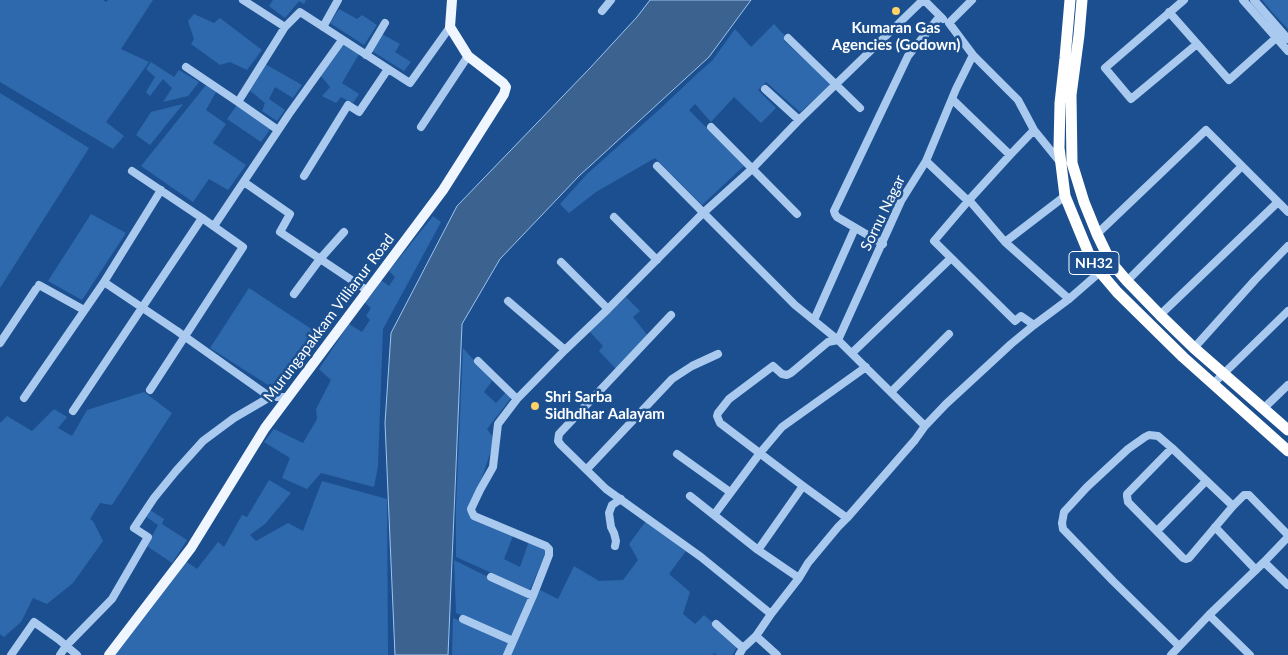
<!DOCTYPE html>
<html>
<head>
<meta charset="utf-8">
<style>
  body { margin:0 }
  canvas { display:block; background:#1b4f8f }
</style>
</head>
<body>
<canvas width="1288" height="655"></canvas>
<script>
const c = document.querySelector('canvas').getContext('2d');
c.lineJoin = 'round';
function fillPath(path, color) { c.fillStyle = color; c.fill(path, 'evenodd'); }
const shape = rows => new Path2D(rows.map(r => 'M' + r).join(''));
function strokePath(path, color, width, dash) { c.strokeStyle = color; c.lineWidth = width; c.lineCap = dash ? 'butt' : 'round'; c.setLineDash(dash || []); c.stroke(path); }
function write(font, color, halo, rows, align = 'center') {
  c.font = font + ' Lato,sans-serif'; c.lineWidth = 5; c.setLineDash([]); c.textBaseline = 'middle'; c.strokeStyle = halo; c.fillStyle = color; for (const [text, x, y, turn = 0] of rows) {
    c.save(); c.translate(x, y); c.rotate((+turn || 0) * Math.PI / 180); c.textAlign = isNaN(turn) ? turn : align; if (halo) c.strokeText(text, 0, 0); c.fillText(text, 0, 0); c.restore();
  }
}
fillPath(shape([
  [0,0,103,0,106,2,108,0,153,0,121,49,149,62,106,122,124,136,113,149,0,82],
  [273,0,306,0,304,4,299,1,285,18,269,6],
  [1262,0,1288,0,1288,29,1273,13],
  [339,9,357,19,362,15,377,25,364,45,330,23],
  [194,14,214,23,220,18,262,50,247,70,230,62,220,65,191,44,194,39,188,21],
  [774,24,786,37,784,41,832,84,800,112,766,82,758,90,776,108,761,123,734,97,711,122,695,104,689,110,744,166,702,205,655,158,596,192,569,213,560,204,587,174,661,108,698,73,712,61,735,29,751,47],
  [382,34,400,44,395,52,411,62,404,71,372,51],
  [342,43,359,54,342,83,359,94,353,103,341,97,336,103,322,96,330,87,321,76],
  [151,62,174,77,179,70,199,82,188,96,163,102,172,88,163,79,150,96,146,92,155,77,146,69],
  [265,64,302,85,293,98,275,87,269,99,285,110,277,121,262,111,265,103,248,89],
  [206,85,216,92,206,110,226,124,213,143,246,165,228,190,209,179,193,202,141,166],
  [0,93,89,148,0,288],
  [183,104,150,145,136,135,151,112],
  [237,105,271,128,261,142,227,119],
  [91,214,126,233,82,300,48,281],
  [433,216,441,222,383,329,378,466,374,487,321,473,307,489,282,478,290,458,264,442,274,429,303,443,317,419,316,409,331,380,319,369,349,324,362,332,370,320,366,316,371,308,364,302,381,280,389,286,395,277,389,271],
  [249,288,316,332,276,390,210,348],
  [626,297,640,311,633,317,648,336,616,369,599,351,603,346,590,332],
  [463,348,492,381,484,392,496,403,506,392,511,398,487,429,492,436,492,447,481,481,468,511,469,516,513,536,504,559,520,567,529,541,546,551,530,590,456,557,456,508],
  [144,392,172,413,112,505,100,503,90,519,93,521,103,541,73,583,47,604,33,598,21,622,4,637,0,634,0,423,7,416,32,431,54,409,67,417,58,428,72,436,87,410],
  [269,480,291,493,265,524,250,535,256,541,288,523,303,531,322,481,387,499,388,655,112,655,184,560,197,569,218,542,224,547,242,515,247,517],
  [150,510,164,519,162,524,187,540,172,563,147,546,158,525,145,516],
  [646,521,686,551,669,574,690,592,683,614,695,624,704,615,738,646,732,655,717,655,714,653,713,655,511,655,540,590,558,599,574,566,599,581,623,580,638,560,629,544],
  [454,560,528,597,511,636,456,613],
  [453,618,509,642,503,655,452,655]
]), '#2e69ad');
const water = shape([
  [650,0,751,0,709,57,579,176,500,259,462,324,448,655,395,655,385,423,391,333,457,206,590,68,637,17,650,0]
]);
fillPath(water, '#3c6290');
strokePath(water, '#9cc4f0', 1);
strokePath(shape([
  [243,0,285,27],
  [924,0,943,19],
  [1184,0,1105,68,1131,99,1197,44],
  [1243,0,1288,51],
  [1254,0,1288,39],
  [602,11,611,0],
  [1169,12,1229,80,1276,38],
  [323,27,338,0],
  [788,38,860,108],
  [366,55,385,23],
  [973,55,1018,100,1034,130,1060,162],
  [186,67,238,102,278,130],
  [765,89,799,120],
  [952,99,1010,155,1034,130],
  [238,102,285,27,300,12,410,83,450,27],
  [421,127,468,56],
  [711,127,797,214],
  [1010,155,969,200,934,241,1015,321,1021,316,1034,325],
  [926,161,966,199,969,200,1005,242,1069,299],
  [657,166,795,305,838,340],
  [132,171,202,218,243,247,150,390],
  [304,176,348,105,359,112,388,69],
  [244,182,290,214,280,232,368,291],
  [614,217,657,260],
  [214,226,289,114,342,40],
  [1097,234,1206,130,1288,212],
  [1005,242,1065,196],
  [883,244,837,217,835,214,834,211,908,56,940,16],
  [561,262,608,309],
  [1127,281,1242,166],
  [104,282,177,331,270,397],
  [39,285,84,310],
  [294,294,320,259,344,232],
  [508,301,565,350],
  [671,315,559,434,558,441,561,445,606,489,701,557,771,614],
  [1160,315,1278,202],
  [814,320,855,228],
  [838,340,828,342,791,373,787,375,782,374,773,366,729,399,718,413,717,416,720,423,803,486,847,518],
  [0,343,36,289],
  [1194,348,1255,280,1288,246],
  [852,353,950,259],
  [478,361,517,399],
  [1213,384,1288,311],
  [891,392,949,334],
  [24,398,104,282,161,190],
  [1264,408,1288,385],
  [73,411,202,218],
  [925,426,838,340,901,201,926,161,956,89,973,55,949,23,972,0],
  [1172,448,1158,436,1149,435,1145,437,1128,449,1087,487,1064,512,1062,523,1063,529,1113,581,1179,646],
  [677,454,730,492],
  [587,469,672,379,692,366,718,354],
  [690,496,758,550,799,578],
  [1233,506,1172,448,1127,494,1127,496,1128,502,1183,558,1186,559,1189,558,1233,506,1244,495,1249,495,1288,535],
  [714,515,760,453,782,427,866,367],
  [1215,527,1256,570],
  [1157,531,1206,481],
  [615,546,616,541,614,533,611,527,609,513,612,505,621,499],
  [758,550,803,486],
  [1264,562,1288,585],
  [491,577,533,596],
  [1209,615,1250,655],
  [463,619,513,641],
  [716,624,743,648],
  [756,636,777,655],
  [11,655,34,622,58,639,77,655],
  [60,655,66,646,112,599,148,537,134,528,154,498,176,471,203,441,234,418,270,397,288,397],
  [507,655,533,596,549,555,549,549,546,546,474,516,472,512,471,509,480,490,493,467,498,424,517,399,565,350,608,309,703,213,752,169,799,120,923,0],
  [739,655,743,648,756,636,771,614,799,578,808,563,838,527,847,518,915,440,925,426,946,404,1011,344,1034,325,1069,299,1100,272],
  [1171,655,1209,615,1264,562,1288,537]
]), '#a9c9ee', 8);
strokePath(shape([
  [109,655,191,548,265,428,443,190,504,94,506,87,503,83,468,56,450,27,452,0]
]), '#f0f6ff', 10);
strokePath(shape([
  [1070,0,1065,58,1060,103,1059,148,1065,196,1091,259,1100,272,1117,292,1183,357,1288,451],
  [1082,0,1079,35,1071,95,1072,163,1084,202,1097,234,1110,261,1127,281,1160,315,1194,348,1288,430]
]), '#fff', 11);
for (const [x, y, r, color] of [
  [896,11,5,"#ffd166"],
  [535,406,5,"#ffd166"]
]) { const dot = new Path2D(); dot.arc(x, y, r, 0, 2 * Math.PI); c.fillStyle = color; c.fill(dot); strokePath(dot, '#1b4f8f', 2); }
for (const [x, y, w] of [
  [1094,263,50]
]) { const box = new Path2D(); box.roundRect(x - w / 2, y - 11.5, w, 23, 4); c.fillStyle = '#1b4f8f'; c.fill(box); strokePath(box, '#fff', 1); }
write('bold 14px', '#fff', null, [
  ["NH32",1094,263]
]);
write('bold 15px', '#fff', '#1b4f8f', [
  ["Kumaran Gas",896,28],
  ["Agencies (Godown)",896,45],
  ["Shri Sarba",545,397,"left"],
  ["Sidhdhar Aalayam",545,414,"left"]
]);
write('15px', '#fff', '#1b4f8f', [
  ["Sornu Nagar",883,213,-64],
  ["Murungapakkam Villianur Road",329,318,-53]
]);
</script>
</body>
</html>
